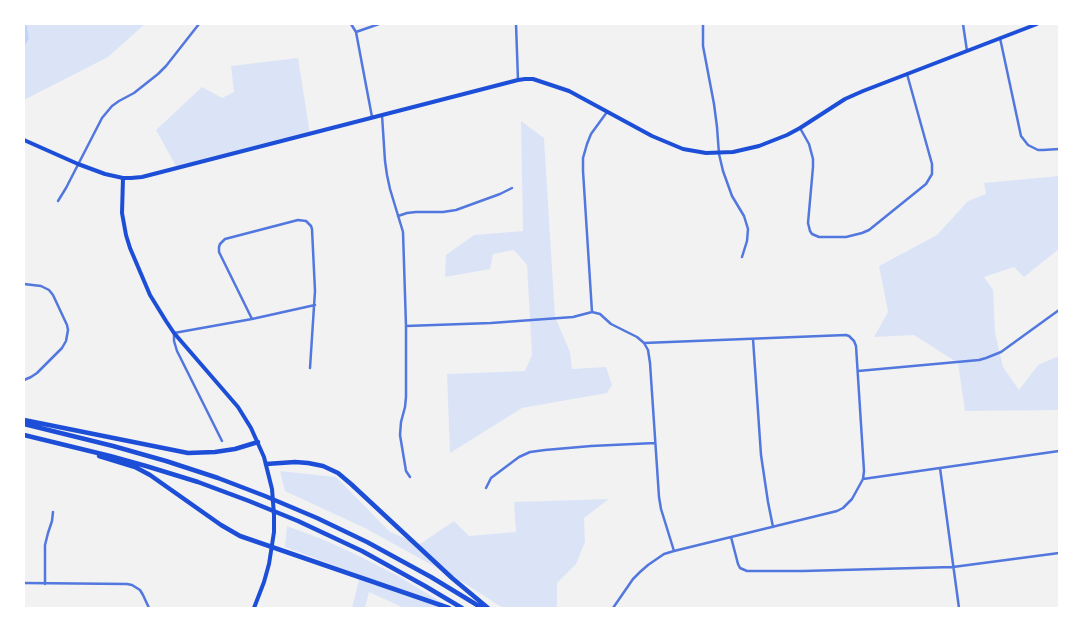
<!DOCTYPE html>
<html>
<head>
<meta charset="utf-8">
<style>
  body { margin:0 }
  #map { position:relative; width:1083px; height:632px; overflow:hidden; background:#f2f2f2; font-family:Commissioner,sans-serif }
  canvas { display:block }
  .frame { position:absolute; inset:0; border:25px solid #fff; pointer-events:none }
</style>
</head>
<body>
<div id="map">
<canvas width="1083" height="632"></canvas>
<div class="frame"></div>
</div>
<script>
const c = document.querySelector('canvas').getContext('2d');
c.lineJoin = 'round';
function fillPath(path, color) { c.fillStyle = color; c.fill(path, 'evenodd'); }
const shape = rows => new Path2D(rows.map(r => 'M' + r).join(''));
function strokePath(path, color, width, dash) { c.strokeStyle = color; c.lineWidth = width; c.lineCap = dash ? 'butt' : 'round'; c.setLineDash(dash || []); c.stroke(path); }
fillPath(shape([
  [25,24,145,24,108,57,24,100,24,47,29,39,27,26],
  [298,58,310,134,177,168,156,130,202,87,222,98,234,92,231,66],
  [521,121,544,138,555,317,570,352,572,369,606,367,612,385,607,393,522,408,450,453,447,374,525,371,532,355,527,265,514,250,493,254,490,269,445,277,446,255,474,235,523,231],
  [1059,176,1059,249,1024,277,1014,267,984,277,993,290,995,333,1003,367,1019,390,1038,365,1059,356,1059,410,965,411,958,363,914,335,874,337,888,312,879,266,937,235,968,201,986,194,984,183],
  [280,471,336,477,390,532,420,544,454,521,469,536,516,532,514,502,609,499,584,518,585,542,576,564,557,583,557,608,503,608,464,583,367,529,285,491],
  [287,526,324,540,355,554,398,576,451,608,404,608,369,592,365,608,352,608,360,575,285,547]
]), '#dbe4f7');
fillPath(shape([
  [24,24,27,26,29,39,24,47]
]), '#bfd3fe');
strokePath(shape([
  [351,24,356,32,372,117],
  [516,24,518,80],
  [703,24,703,46,714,104,717,127,719,154,723,171,732,196,744,216,748,229,747,241,742,257],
  [963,24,967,51],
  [356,32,379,24],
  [1000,38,1021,136,1028,145,1038,150,1043,150,1059,149],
  [382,115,385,161,387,175,390,189,403,232,406,326,406,397,405,407,401,422,400,435,406,471,410,477],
  [800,128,809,144,813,159,813,167,808,223,810,231,812,234,819,237,846,237,862,233,869,230,926,184,932,174,932,164,907,74],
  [58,201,66,188,102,118,112,106,119,101,134,93,158,74,166,66,199,24],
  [398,216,407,213,416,212,443,212,456,210,500,194,512,188],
  [24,284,41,286,49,290,53,295,67,325,68,330,66,341,62,348,37,373,31,377,24,380],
  [592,312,583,171,583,158,587,144,591,134,607,112],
  [252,319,219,252,219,247,220,244,225,239,298,220,306,221,311,226,312,229,315,291,310,368],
  [406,326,491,323,573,317,592,312,600,314,611,324,637,337,644,343,846,335,849,336,854,341,856,346,864,471,863,479],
  [753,339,761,455,768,502,773,527],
  [644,343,648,350,650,363,659,497,661,509,674,551],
  [858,371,979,360,986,358,1001,352,1059,310],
  [222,441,177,351,174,341,174,333,252,319,315,305],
  [940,468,959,608],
  [486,488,491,478,519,457,530,452,545,450,591,446,655,443],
  [731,537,738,564,740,568,747,571,803,571,953,567,1059,553],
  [24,583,127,584,132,585,140,590,143,595,149,608],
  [45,584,45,545,48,533,52,521,53,512],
  [613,608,633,579,640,572,648,565,664,554,674,551,837,511,843,508,852,499,863,479,1059,451]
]), '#5277de', 2.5);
strokePath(shape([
  [24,140,78,164,105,174,123,178,131,178,142,177,518,80,525,79,533,79,569,91,652,136,683,149,706,153,733,152,759,146,787,135,800,128,845,99,863,91,1037,24],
  [123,178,122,213,126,235,130,248,150,295,166,321,174,333,238,407,251,428,264,457,272,489,274,515,274,532,269,564,264,582,254,608]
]), '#1d4ed8', 4);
strokePath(shape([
  [24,420,188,453,215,452,235,449,258,442],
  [24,424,113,446,166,461,218,478,265,496,317,518,367,542,431,577,482,608],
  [24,435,110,456,146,466,198,482,249,501,298,521,362,551,425,586,462,608],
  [99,456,135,467,150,475,221,525,240,536,449,608],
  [266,464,295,462,308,463,323,466,338,473,351,484,452,578,488,608]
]), '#1d4ed8', 4.5);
</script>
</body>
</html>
